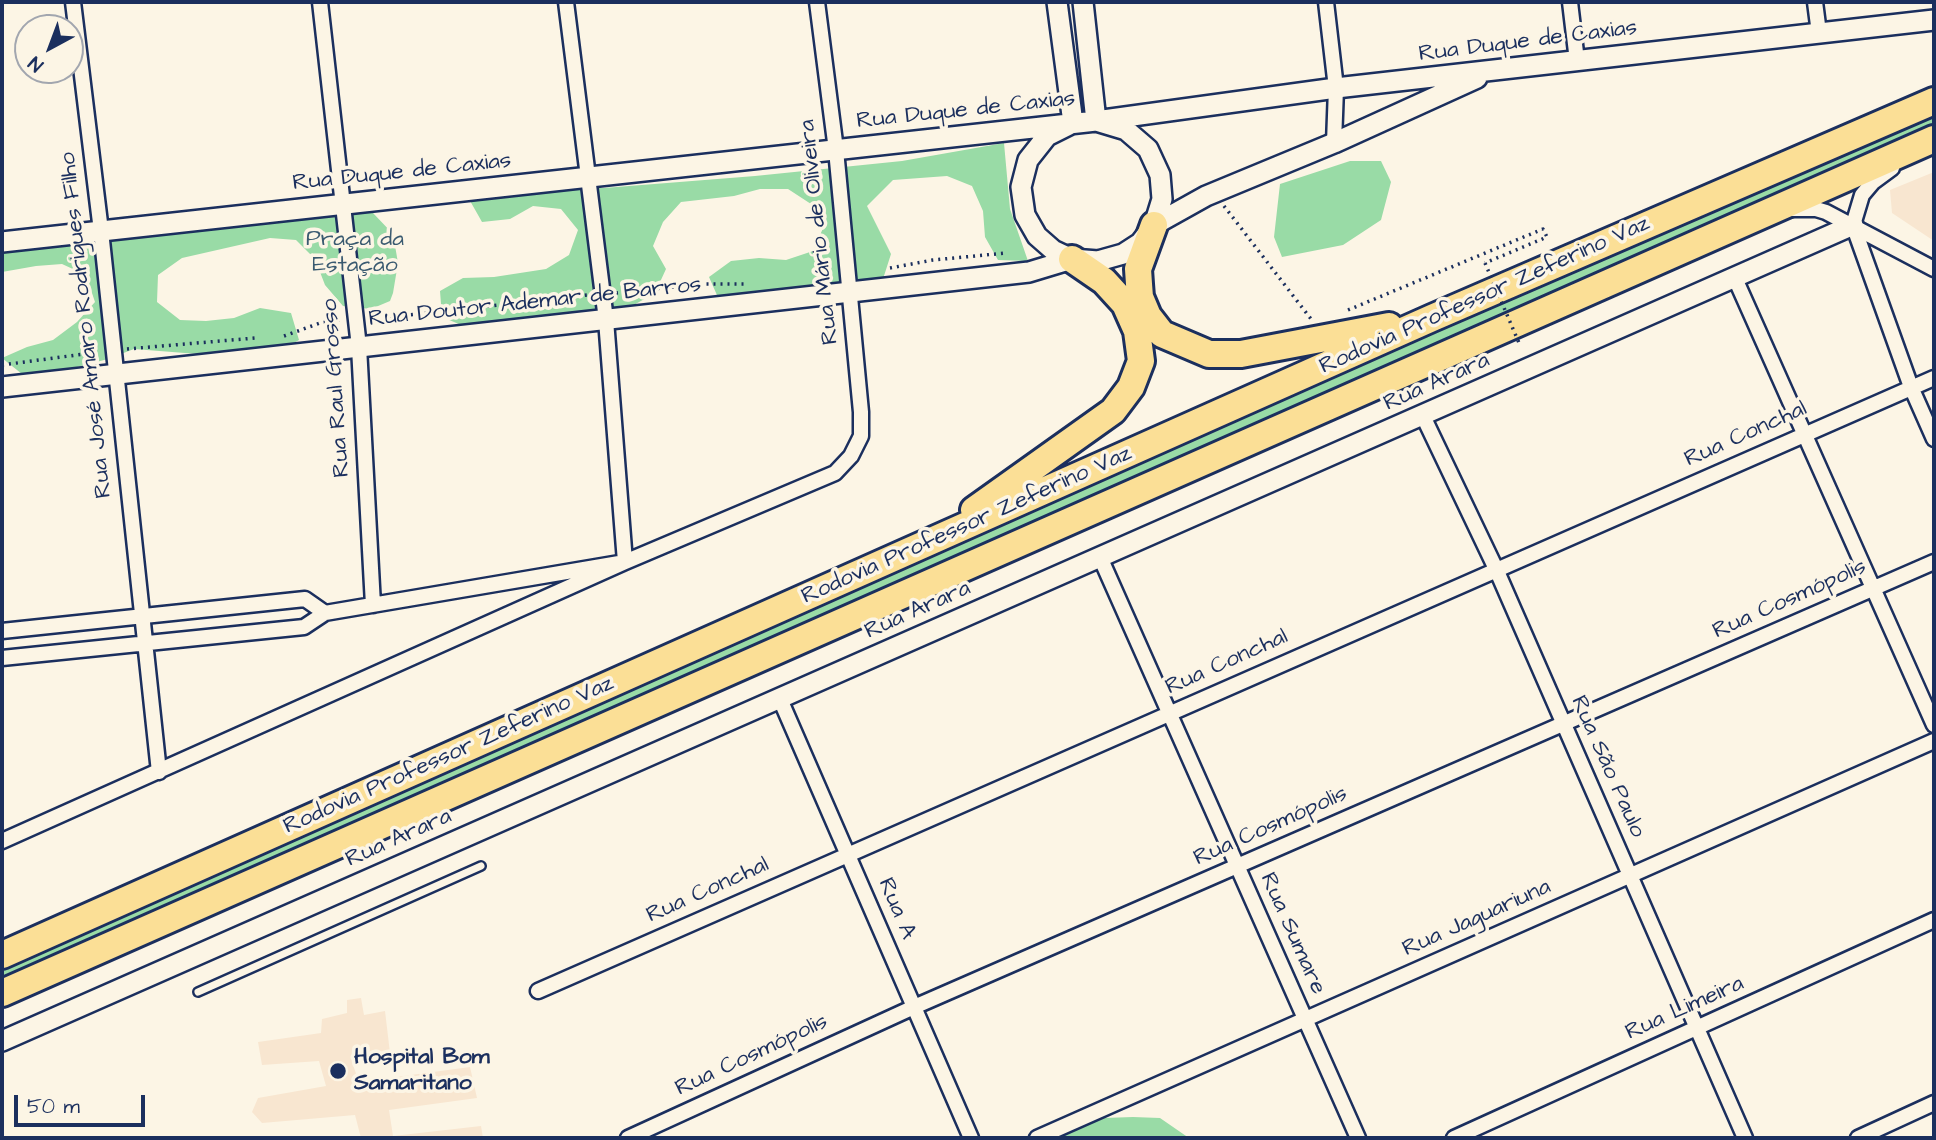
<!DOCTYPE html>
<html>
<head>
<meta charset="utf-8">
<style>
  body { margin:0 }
  #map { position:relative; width:1936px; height:1140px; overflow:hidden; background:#fcf5e5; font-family:"Architects Daughter",sans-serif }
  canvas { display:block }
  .frame { position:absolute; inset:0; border:4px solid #1b2f5e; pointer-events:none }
  .north { position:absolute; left:14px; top:14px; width:70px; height:70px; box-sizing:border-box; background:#fcf5e5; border:2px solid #a2a6af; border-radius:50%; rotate:221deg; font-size:19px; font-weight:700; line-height:28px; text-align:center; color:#1b2f5e }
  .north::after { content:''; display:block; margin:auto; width:24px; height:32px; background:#1b2f5e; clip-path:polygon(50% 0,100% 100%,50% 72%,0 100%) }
  .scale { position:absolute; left:14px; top:1095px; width:131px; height:32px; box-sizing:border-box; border:4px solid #1b2f5e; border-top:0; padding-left:9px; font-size:21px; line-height:24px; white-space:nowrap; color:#1b2f5e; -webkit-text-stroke:5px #fcf5e5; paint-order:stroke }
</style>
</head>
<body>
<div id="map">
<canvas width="1936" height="1140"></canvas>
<div class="frame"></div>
<div class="north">N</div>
<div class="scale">50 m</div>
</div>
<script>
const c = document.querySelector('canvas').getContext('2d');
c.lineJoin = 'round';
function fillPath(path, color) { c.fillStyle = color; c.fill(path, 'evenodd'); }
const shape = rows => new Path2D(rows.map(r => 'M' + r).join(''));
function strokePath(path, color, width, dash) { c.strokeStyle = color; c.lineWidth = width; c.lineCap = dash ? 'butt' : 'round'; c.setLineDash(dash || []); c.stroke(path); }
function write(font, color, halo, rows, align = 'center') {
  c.font = font + ' "Architects Daughter",sans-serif'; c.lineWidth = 7; c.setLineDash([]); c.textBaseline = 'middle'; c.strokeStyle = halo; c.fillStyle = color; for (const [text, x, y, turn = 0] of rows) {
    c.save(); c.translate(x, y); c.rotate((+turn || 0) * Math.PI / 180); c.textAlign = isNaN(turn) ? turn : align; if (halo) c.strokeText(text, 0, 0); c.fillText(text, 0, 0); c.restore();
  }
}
fillPath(shape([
  [1934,172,1934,241,1892,213,1890,190],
  [361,998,364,1015,385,1011,390,1053,357,1058,353,1065,359,1082,470,1067,477,1098,389,1110,393,1136,481,1126,483,1138,361,1138,355,1115,262,1123,252,1112,258,1098,326,1086,319,1061,262,1065,258,1042,321,1033,322,1019,347,1013,347,1000]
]), '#f8e6d0');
fillPath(shape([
  [1934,111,1934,129,2,982,2,965],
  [1004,143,1010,209,1028,261,998,260,985,237,983,211,972,186,947,176,893,180,867,206,891,254,883,279,720,302,709,277,731,261,759,258,786,260,813,251,824,226,811,204,788,189,760,189,734,196,681,202,663,222,653,246,666,269,655,293,632,306,606,314,466,327,442,317,440,291,463,278,494,277,546,269,569,255,578,230,561,209,533,206,510,219,482,222,469,199,567,188,604,188,755,176,902,161],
  [1350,161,1381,161,1391,182,1381,220,1343,245,1282,257,1274,237,1280,184],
  [345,211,373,213,393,234,398,263,393,293,390,301,371,309,343,306,325,285,315,259,296,240,270,238,182,258,158,275,157,302,180,320,206,321,234,318,260,308,291,313,299,340,276,353,223,356,134,349,108,359,50,374,22,374,2,358,27,347,53,340,77,322,95,302,86,275,62,264,36,266,2,272,2,236,89,228,121,217],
  [1133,1117,1160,1118,1189,1138,1046,1138,1074,1125,1104,1118]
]), '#99dba6');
const lane = shape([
  [198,992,481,866]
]);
const street = shape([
  [73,2,101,231,159,772],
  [320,2,359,347,373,605],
  [1326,2,1336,88,1334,143],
  [1570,2,1577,61],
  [1815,2,1819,33],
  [1789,209,1816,209,1826,212,1934,269],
  [1853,225,1911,387,1934,439],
  [1853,225,1862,195,1873,182,1892,168],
  [1734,276,1934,725],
  [1423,416,1496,569,1745,1138],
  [1100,557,1358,1138],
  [2,631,305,599,325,613],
  [2,658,304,627,325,613,625,562,606,320,566,2],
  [780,699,971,1138],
  [2,841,625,562,835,473,851,456,861,436,861,412,836,150,817,2],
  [538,991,1934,378],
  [628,1138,914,1007,1934,562],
  [1037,1138,1934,741],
  [1454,1138,1934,920],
  [1858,1138,1934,1103]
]);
const secondary = shape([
  [1057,2,1073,123,1047,136,1028,160,1021,187,1025,215,1037,236,1053,250,1072,259,1098,261,1123,254,1140,243,1154,225,1162,199,1160,175,1148,149,1126,130,1096,121,1083,2],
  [1154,225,1206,196,1334,143,1477,78],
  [2,242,1096,121,1336,88,1934,20],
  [2,387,1029,272,1072,259],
  [2,1041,1853,225]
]);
const highway = shape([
  [1154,225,1138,269,1139,284,1140,297,1148,316,1162,334,1209,354,1241,354,1389,326],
  [974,510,1113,411,1131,387,1141,361,1137,331,1125,304,1104,281,1072,259],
  [2,955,1432,318,1934,101],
  [2,993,1934,139]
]);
strokePath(lane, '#1b2f5e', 12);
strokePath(street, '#1b2f5e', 19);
strokePath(secondary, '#1b2f5e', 24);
strokePath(highway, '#1b2f5e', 32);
strokePath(shape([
  [1224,206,1311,319],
  [890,268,933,260,1006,253],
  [616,293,699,284,748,284],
  [1348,310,1543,229,1547,237,1485,263],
  [369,317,400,316,587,295],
  [284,336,320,323,340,320],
  [127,349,255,338],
  [2,365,99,352]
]), '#1b2f5e', 3.5, [2, 5]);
strokePath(lane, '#fcf5e5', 7);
strokePath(street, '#fcf5e5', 14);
strokePath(secondary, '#fcf5e5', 19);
strokePath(highway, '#fbdf96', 26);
strokePath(shape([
  [1485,263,1519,343]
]), '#1b2f5e', 3.5, [2, 5]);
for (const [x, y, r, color] of [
  [338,1071,9,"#1b2f5e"]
]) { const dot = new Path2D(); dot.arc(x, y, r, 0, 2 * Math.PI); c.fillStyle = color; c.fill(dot); strokePath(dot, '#fcf5e5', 2.5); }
write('23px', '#1b2f5e', '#fcf5e5', [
  ["Rua Duque de Caxias",1528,42,-7],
  ["Rua Duque de Caxias",966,111,-6],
  ["Rua Duque de Caxias",402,173,-6],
  ["Rua Mário de Oliveira",820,232,-96],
  ["Rodovia Professor Zeferino Vaz",1485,296,-24],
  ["Rua Doutor Ademar de Barros",535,303,-6],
  ["Rua José Amaro Rodrigues Filho",87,325,-96],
  ["Rua Arara",1437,383,-24],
  ["Rua Raul Grosso",337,388,-94],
  ["Rua Conchal",1746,435,-24],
  ["Rodovia Professor Zeferino Vaz",967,526,-24],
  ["Rua Cosmópolis",1790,600,-24],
  ["Rua Arara",918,611,-24],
  ["Rua Conchal",1227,663,-24],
  ["Rodovia Professor Zeferino Vaz",449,756,-24],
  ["Rua São Paulo",1607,767,66],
  ["Rua Cosmópolis",1271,827,-24],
  ["Rua Arara",399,839,-24],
  ["Rua Conchal",708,891,-24],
  ["Rua A",896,909,67],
  ["Rua Jaguariuna",1477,919,-24],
  ["Rua Sumare",1292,934,66],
  ["Rua Limeira",1685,1009,-24],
  ["Rua Cosmópolis",752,1056,-25]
]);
write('23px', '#3a5a70', '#fcf5e5', [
  ["Praça da",355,240],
  ["Estação",355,266]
]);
write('bold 23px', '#1b2f5e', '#fcf5e5', [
  ["Hospital Bom",354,1058],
  ["Samaritano",354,1084]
], 'left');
</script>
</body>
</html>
